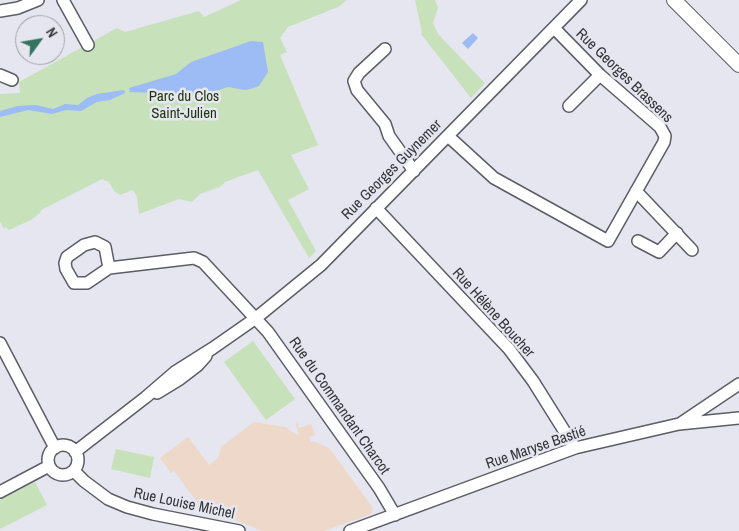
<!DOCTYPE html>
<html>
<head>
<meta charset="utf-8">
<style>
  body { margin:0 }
  #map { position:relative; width:739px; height:531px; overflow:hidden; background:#e5e6ef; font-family:"Archivo Narrow",sans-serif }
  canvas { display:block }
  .north { position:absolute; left:15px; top:15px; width:50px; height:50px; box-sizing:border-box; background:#e5e6ef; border:1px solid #9f9fa6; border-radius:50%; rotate:58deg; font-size:14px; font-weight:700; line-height:20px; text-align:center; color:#353539 }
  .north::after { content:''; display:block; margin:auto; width:18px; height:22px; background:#347360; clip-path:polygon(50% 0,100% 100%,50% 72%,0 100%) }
</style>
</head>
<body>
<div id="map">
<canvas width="739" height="531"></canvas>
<div class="north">N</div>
</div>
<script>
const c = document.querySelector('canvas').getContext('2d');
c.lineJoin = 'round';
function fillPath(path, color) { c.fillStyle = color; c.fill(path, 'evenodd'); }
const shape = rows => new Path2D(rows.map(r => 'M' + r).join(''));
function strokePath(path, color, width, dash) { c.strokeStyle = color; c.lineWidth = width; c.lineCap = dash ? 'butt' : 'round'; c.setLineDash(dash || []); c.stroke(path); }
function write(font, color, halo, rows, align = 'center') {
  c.font = font + ' "Archivo Narrow",sans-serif'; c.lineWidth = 5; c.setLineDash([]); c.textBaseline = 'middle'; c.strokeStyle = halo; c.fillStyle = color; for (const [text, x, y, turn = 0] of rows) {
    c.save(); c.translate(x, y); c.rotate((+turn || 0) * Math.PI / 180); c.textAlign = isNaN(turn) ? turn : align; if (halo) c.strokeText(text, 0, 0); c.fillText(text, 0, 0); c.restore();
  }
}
fillPath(shape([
  [254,422,285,427,297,435,299,434,295,423,297,423,299,428,311,424,315,435,309,437,311,442,313,441,329,448,373,508,371,514,324,531,262,531,233,519,201,513,197,502,174,471,171,473,160,458,188,437,209,465,218,458,221,447]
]), '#edd8ca');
fillPath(shape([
  [241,0,347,0,338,7,288,27,280,38,287,52,280,55,318,145,291,155,309,189,288,200,316,251,309,258,258,170,225,182,220,187,200,194,192,202,179,199,139,214,137,197,133,190,120,195,114,191,109,182,102,179,41,210,40,213,31,220,9,230,6,227,4,228,0,222,0,94,20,93,19,82,117,28,125,32,199,11,204,17],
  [415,0,435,0,438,8,433,23,438,34,485,83,471,98,421,34,422,32],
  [253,341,295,399,266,420,224,362],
  [116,449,154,457,150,478,111,469],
  [35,482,47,505,0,529,0,500]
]), '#c7e1ba');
fillPath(shape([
  [473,33,478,38,468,49,462,43],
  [251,41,263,42,268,72,259,86,254,88,245,90,228,87,197,97,169,97,158,93,130,92,129,88,176,74,191,62],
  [124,90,125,93,110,100,97,102,81,111,66,110,52,114,28,110,0,117,0,111,18,106,36,105,53,109,65,104,78,105,87,98,97,94]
]), '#9dbbf4');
const minor = shape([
  [63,0,88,45],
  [0,11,18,8,38,0],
  [385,49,359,73,354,81,357,90,385,124,389,136,414,171],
  [0,75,12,80],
  [569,106,600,75],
  [448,136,494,178,608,241,664,142,665,136,660,127,600,75,554,28],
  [636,191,692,250],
  [376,208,509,349,533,381,575,448],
  [638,241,659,252,677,233],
  [109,268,105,247,95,242,84,245,67,257,65,263,66,269,74,283,87,283,109,268,194,258,203,262,268,332,379,488,395,515],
  [0,343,55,448],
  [157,393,180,379,197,366,206,356],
  [681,423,739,384],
  '48 460a15 15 0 1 1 30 0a15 15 0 1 1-30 0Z',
  [75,452,146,397,175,372,213,348,256,318,321,265,581,0],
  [74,471,84,481,108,499,127,507,153,514,239,531],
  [0,492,49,466],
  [350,531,575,448,679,424,739,418]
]);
const tertiary = shape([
  [674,0,739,65]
]);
strokePath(minor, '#5c5d65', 14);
strokePath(tertiary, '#5c5d65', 16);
strokePath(minor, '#fff', 11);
strokePath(tertiary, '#fff', 14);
write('15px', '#353539', '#e5e6ef', [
  ["Rue Georges Brassens",624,76,44],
  ["Rue Georges Guynemer",392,170,-45],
  ["Rue Hélène Boucher",493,313,48],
  ["Rue du Commandant Charcot",339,406,55],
  ["Rue Maryse Bastié",536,448,-19],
  ["Rue Louise Michel",184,504,12]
]);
write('15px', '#1c330b', '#e5e6ef', [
  ["Parc du Clos",184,97],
  ["Saint-Julien",184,114]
]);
</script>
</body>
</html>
